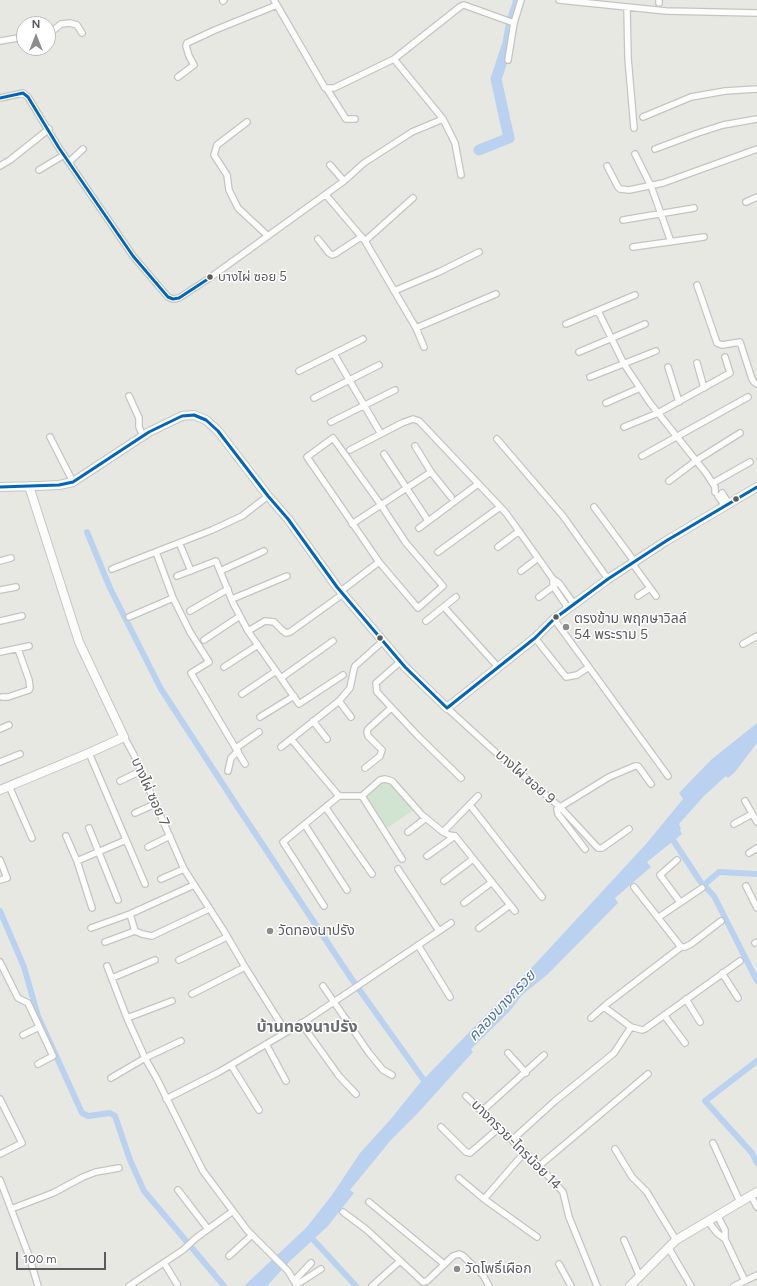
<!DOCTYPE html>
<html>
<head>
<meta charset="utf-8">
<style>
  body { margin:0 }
  #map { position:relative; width:757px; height:1286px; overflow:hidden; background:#e8e8e3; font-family:Figtree,sans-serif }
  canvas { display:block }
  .north { position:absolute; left:16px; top:16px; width:40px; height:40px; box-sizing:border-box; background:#fff; border:1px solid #bdbdbf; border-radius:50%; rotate:0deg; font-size:11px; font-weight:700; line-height:16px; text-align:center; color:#595b60 }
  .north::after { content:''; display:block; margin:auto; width:14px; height:18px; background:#8b8c8e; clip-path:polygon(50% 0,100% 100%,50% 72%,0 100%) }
  .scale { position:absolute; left:16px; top:1252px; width:90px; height:18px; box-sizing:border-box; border:2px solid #595b60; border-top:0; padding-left:5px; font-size:12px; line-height:14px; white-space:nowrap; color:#595b60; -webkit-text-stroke:3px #fff; paint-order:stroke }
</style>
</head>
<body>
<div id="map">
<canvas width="757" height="1286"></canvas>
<div class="north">N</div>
<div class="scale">100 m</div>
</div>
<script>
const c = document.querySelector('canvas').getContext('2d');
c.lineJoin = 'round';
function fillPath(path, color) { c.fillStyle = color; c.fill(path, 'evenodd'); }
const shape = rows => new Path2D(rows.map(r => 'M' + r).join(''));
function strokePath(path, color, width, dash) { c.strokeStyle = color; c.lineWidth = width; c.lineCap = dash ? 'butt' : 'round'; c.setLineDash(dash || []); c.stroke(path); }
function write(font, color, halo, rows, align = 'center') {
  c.font = font + ' Figtree,"Noto Sans Thai",sans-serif'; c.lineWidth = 3; c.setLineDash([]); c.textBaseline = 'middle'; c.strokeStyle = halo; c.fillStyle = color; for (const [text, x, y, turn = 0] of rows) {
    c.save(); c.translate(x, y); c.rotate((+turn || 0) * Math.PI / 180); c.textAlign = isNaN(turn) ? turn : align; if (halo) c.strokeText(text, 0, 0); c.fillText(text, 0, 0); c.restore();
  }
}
fillPath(shape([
  [384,779,415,809,384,830,362,796]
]), '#d1e4d1');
fillPath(shape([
  [757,723,757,743,735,772,728,778,726,776,704,796,679,824,681,829,680,830,682,834,647,862,651,867,615,898,618,903,547,975,522,995,509,1012,471,1049,473,1052,417,1114,391,1140,350,1190,354,1193,328,1226,289,1262,267,1286,244,1286,306,1228,332,1195,360,1153,390,1120,419,1084,537,962,646,844,683,799,679,793,712,759]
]), '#bad2f0');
strokePath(shape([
  [87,532,110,588,161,689,237,806,351,978,428,1086],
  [669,834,700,881,714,896,757,981],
  [704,885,719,872,757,874],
  [0,911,24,967,38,1016,82,1113,88,1116,110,1113,115,1116,130,1160,144,1191,224,1286],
  [757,1061,705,1101,752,1153,757,1163],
  [308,1234,356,1286]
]), '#bad2f0', 6);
strokePath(shape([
  [479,150,509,138,496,79,508,43,512,20,518,4,518,0]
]), '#bad2f0', 11);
const street = shape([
  [274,0,325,88,334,88,394,59,461,6,464,5,514,23,508,60],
  [559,0,666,11,757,13],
  [223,1,224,0],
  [659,3,659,0],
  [627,7,628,58,634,128],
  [514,23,521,0],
  [48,33,50,33,61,24,70,23,77,25,82,33],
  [0,41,24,37],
  [178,77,194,65,189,56,186,46,187,43,215,30,277,5],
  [327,89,346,119,355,119],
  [0,98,23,93,28,97,59,148,133,256,168,297,173,299,179,298,211,277,344,181,364,163,412,132,443,119,394,59],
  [643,117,691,97,725,91,757,89],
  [443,119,455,143,461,175],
  [247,122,217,145,214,155,227,175,229,190,238,208,268,236],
  [655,149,698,133,723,125,757,119],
  [635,154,651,186,671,242],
  [69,162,83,149],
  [330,165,344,181],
  [0,166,10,160,49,129],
  [607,166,618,187,620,189,629,190,663,183,757,149],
  [39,170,64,155],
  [326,195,365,241,416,328,424,347],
  [746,202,757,197],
  [623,220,694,208],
  [318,239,329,253,332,255,335,254,361,237],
  [365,241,413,198],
  [633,247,704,237],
  [697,285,717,343,722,345,740,342,752,379,754,382,757,384],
  [394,291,439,272,479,252],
  [598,311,624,364,650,403,706,473,715,487,715,492],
  [566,324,635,295],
  [416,328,496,294],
  [579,352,645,324],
  [334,354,381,434],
  [697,363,704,388],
  [668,367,679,402],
  [299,371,363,339],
  [590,377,656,351],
  [129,396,139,418,139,427,143,436],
  [314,398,379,365],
  [606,403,640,388],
  [331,422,395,390],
  [624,427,658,413,730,373,725,357],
  [50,437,73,482],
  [333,438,381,505,406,543,443,586,418,608,379,562,307,457,333,438],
  [497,439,563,516,608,579],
  [350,450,402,423,413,419,419,421,506,513,553,579,559,583,574,604],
  [384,454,427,519],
  [642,456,748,397],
  [431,472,451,497],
  [669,481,697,460,740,433],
  [713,483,750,462],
  [722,493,729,504],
  [718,496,725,506],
  [594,507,634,561],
  [352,524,431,472,415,446],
  [419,528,478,484],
  [181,547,191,571],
  [498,547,519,531],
  [156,552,173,598,190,632,209,662,191,673,245,764],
  [438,552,500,507],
  [0,561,11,558],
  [632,563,656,596],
  [112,569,212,530,242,516,268,496],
  [220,571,264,551],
  [521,571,538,558],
  [177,576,216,561,233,603,248,631,299,704,343,675],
  [553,579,553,586,568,608],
  [0,590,16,587],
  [341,591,379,562],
  [638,596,650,588],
  [539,597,555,585],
  [232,599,287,576],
  [444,607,498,667],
  [190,611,228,589],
  [129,617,173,598],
  [554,619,668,776],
  [0,621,22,616],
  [426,621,456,597],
  [248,631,265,621,274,622,282,630,286,633,290,632,343,594],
  [535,638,566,677,577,675,589,667],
  [204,640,240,616],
  [743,644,757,636],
  [0,652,29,646],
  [400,662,376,683,377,692,418,736,461,778],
  [224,667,258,645],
  [281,678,333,641],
  [242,694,276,671],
  [2,697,8,697,29,690,30,688,29,680,18,649],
  [339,701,351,717],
  [447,708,492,749,560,807,598,848,602,848,629,829],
  [260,717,294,696],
  [313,721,327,739],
  [0,729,9,725],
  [124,737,134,755,184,869,224,931,245,967,192,994],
  [291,739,339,796,362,796,380,780,385,779,392,781,422,815,443,832,449,835,455,836,515,911],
  [281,747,339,701,350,688,354,669,355,666,383,641],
  [236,748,259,732],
  [89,753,145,884],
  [0,762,20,754],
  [365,768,380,756,382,750,368,736,367,732,368,729,391,708],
  [228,771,231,758,238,751],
  [120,781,141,771],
  [9,786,32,838],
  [362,796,402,859],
  [745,801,757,822],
  [470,805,542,897],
  [326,808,372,874],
  [135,813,155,804],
  [734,824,752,814],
  [305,825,347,890],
  [89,828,118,900],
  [408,832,426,818],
  [443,832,478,796],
  [66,836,77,861,92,908],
  [148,847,170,836],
  [585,849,575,836,558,814,557,809,609,777,635,766,638,766,641,770,651,784],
  [749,853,757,848],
  [427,856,455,836],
  [0,860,7,878,0,880],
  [677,860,660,875,680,902],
  [77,861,126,840],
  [398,869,439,931],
  [161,879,184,869],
  [444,881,473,859],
  [746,886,757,908],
  [634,887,681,947],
  [464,903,492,882],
  [324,906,283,842,339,796],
  [130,914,135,931,142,934,152,936,209,909],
  [659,917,702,888],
  [91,928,130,914,194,885],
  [479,928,510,905],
  [105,942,135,931],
  [755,943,757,942],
  [418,945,450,997],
  [179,960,227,937],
  [0,962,18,998,28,1003,53,1056,38,1064],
  [107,966,127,1018,145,1058,157,1079,203,1171,247,1230,288,1271,297,1286],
  [245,967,286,1032],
  [722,973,738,998],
  [112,978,155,960],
  [323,986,369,1053,383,1070,392,1075],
  [686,999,700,1022],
  [604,1007,631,1027,642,1030,645,1029,740,961],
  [664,1015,685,1043],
  [127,1018,172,1001],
  [591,1018,608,1003,681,947,685,947,691,944,721,921],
  [301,1023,339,1076,356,1094],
  [23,1035,39,1027],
  [266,1044,286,1081],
  [508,1053,526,1073],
  [231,1065,259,1110],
  [111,1078,145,1058,181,1041],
  [466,1096,539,1166,563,1192,569,1217,597,1286],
  [0,1099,22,1143,0,1154],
  [166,1099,219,1072,307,1020,451,923],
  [482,1111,544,1055],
  [441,1127,466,1152,470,1153,499,1128],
  [512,1140,555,1101,614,1053,631,1027],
  [713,1143,740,1202],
  [615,1149,632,1177,647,1192,651,1199,676,1240],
  [539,1166,648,1074],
  [459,1178,484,1199,537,1237],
  [0,1180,29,1256,38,1286],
  [178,1190,208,1229],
  [751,1196,757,1207],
  [484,1199,524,1153],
  [369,1202,444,1264],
  [11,1209,53,1193,83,1177,96,1172,119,1168],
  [343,1212,367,1230,423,1282,427,1281,453,1256,459,1254,462,1255,483,1275,489,1286],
  [717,1215,725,1230,725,1239,745,1281],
  [708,1221,717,1233,725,1239],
  [624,1240,640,1277],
  [668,1247,691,1286],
  [229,1256,252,1235],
  [164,1263,177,1284],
  [559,1264,571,1286],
  [294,1281,311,1263],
  [296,1285,321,1269],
  [129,1286,183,1250,196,1238,233,1211],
  [372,1286,400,1261],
  [734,1286,757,1275]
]);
const secondary = shape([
  [0,487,38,486,59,485,73,482,149,432,182,416,194,415,206,420,218,431,268,496,288,519,337,587,405,667,447,708,535,638,554,619,608,579,666,541,757,487],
  [0,790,89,753,124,737,79,642,29,486],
  [630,1286,676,1240,757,1192]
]);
strokePath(street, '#c4c4c4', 8);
strokePath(secondary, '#c5c5c5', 10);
strokePath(street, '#fcfcfb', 5.5);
strokePath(secondary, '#fcfcfb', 8);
strokePath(shape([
  [0,98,23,93,28,97,59,148,133,256,168,297,173,299,179,298,211,277],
  [0,487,59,485,73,482,149,432,182,416,194,415,206,420,218,431,268,496,288,519,337,587,405,667,447,708],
  [447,708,535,638,554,619,608,579,666,541,757,487]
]), '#0065bd', 3);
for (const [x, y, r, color] of [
  [210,277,3.5,"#595b60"],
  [736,499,3.5,"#595b60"],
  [556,617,3.5,"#595b60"],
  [566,627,4,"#8b8c8e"],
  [380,638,3.5,"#595b60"],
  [270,931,4,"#8b8c8e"],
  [457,1269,4,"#8b8c8e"]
]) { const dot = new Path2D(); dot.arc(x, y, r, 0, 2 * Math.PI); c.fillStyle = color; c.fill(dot); strokePath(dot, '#fff', 1.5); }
write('13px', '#595b60', '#fff', [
  ["บางไผ่ ซอย 5",218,277]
], 'left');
write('14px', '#595b60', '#fff', [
  ["ตรงข้าม พฤกษาวิลล์",574,619],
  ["54 พระราม 5",574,635],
  ["วัดทองนาปรัง",278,931],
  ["วัดโพธิ์เผือก",465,1269]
], 'left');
write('14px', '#595b60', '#fff', [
  ["บางไผ่ ซอย 9",525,777,41],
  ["บางไผ่ ซอย 7",150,792,66],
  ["บางกรวย-ไทรน้อย 14",516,1145,45]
]);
write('italic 15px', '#4c72b5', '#fff', [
  ["คลองบางกรวย",502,1006,-47]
]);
write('bold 16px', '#6a6d72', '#fff', [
  ["บ้านทองนาปรัง",307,1027]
]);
</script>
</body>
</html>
